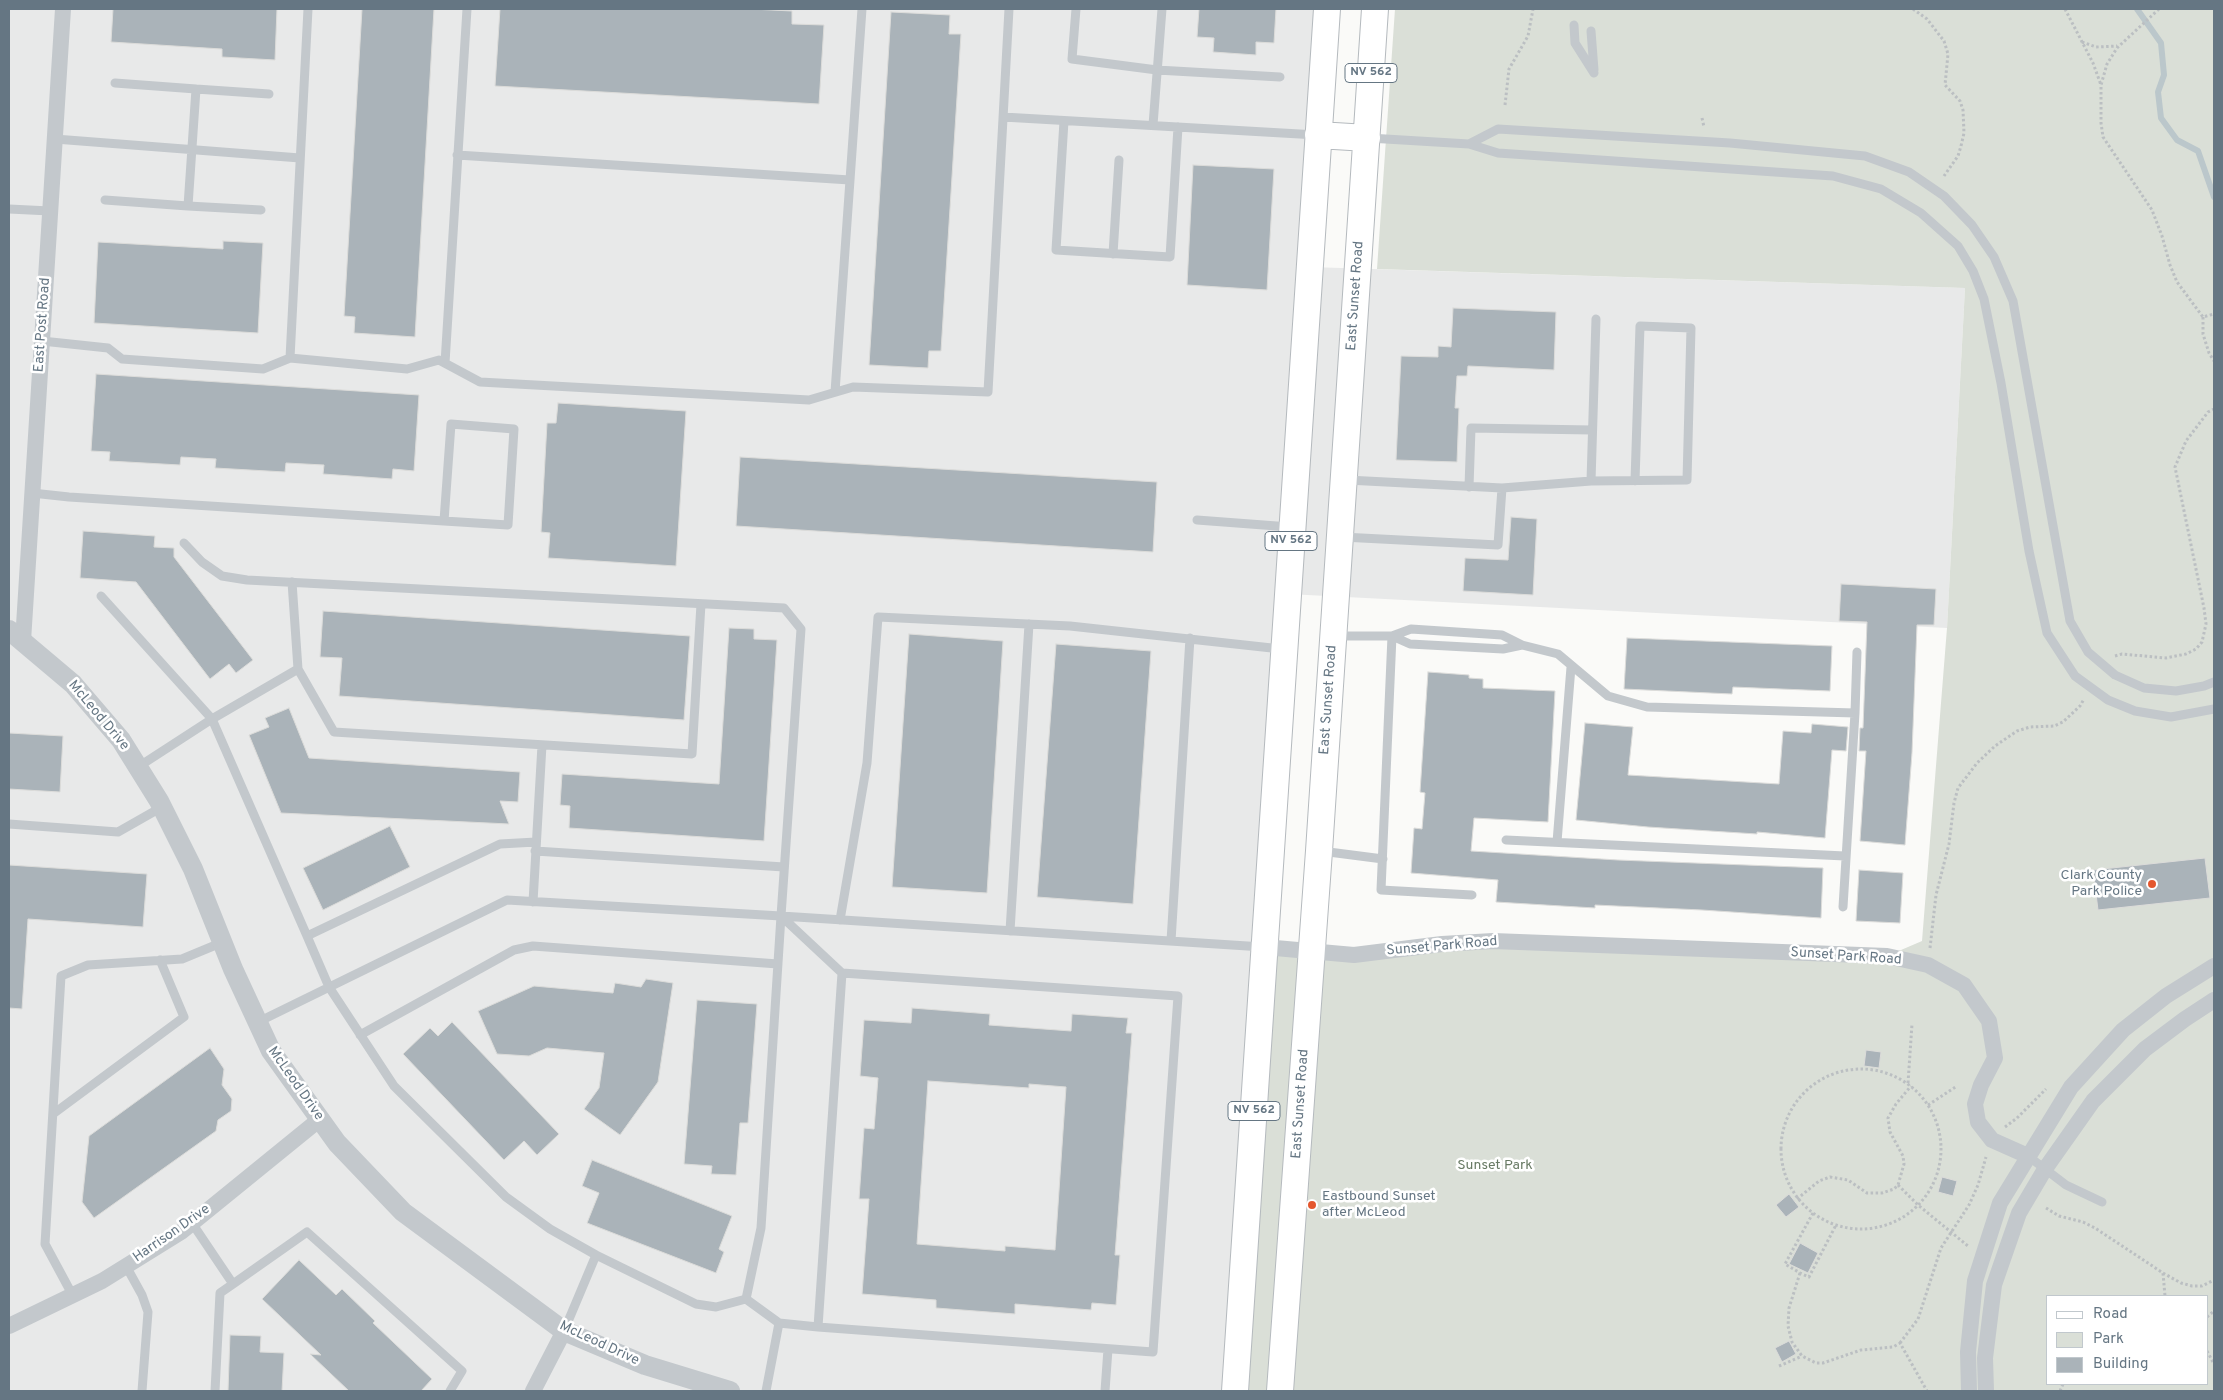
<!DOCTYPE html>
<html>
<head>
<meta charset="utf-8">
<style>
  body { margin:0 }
  #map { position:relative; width:2223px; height:1400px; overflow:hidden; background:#fafaf8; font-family:Overpass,sans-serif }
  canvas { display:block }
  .frame { position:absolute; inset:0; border:10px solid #657683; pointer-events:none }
  .legend { position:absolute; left:2046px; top:1295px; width:162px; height:90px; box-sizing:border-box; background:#fff; border:1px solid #c1c8cd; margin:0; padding:6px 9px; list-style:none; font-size:15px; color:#657683 }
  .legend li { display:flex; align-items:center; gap:10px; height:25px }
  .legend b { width:25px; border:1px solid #c1c8cd }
</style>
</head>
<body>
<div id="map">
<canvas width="2223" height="1400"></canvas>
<div class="frame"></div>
<ul class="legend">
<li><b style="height:6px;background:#fff"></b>Road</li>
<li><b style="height:14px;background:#dadfd7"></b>Park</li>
<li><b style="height:14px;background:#aab3b9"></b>Building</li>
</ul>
</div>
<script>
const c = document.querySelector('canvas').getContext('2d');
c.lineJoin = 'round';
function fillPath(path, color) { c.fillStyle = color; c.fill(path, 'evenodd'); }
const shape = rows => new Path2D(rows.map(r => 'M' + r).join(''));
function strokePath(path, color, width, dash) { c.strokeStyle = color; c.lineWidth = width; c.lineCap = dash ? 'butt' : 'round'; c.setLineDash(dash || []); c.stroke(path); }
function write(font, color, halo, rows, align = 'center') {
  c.font = font + ' Overpass,sans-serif'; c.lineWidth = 5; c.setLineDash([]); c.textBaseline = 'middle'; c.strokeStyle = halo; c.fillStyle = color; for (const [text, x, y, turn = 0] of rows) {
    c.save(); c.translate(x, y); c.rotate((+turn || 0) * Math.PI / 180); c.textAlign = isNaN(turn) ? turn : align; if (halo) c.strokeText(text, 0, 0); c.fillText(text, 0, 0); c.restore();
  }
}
fillPath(shape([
  [9,9,1327,9,1310,267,1965,288,1947,628,1288,594,1235,1391,9,1391]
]), '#e8e9e9');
fillPath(shape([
  [1395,9,2214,9,2214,1391,1235,1391,1264,947,1356,960,1442,944,1887,956,1922,941,1947,628,1965,288,1377,269],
  [2047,1296,2207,1296,2207,1384,2047,1384]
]), '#dadfd7');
strokePath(shape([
  [2137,9,2161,43,2164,75,2158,92,2161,118,2177,140,2198,151,2214,197]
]), '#bbc7cb', 6);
const building = shape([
  [113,9,277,9,275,60,222,57,222,49,111,42,113,9],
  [362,9,434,9,415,337,354,333,355,317,344,316,362,9],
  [500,9,751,9,792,11,792,24,824,25,819,104,495,86,500,9],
  [1199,9,1276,9,1274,43,1256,42,1256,55,1213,52,1214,38,1197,37,1199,9],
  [891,12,950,15,949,34,961,34,941,351,929,351,928,368,869,365,891,12],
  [1193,165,1274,169,1267,290,1187,285,1193,165],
  [223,241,263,243,258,333,94,323,98,242,223,249,223,241],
  [1453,308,1556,312,1554,370,1468,366,1467,376,1457,376,1455,408,1459,408,1457,462,1396,460,1401,356,1438,357,1438,346,1451,347,1453,308],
  [96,374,419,395,414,471,393,469,392,479,323,474,324,465,286,463,285,472,215,468,216,459,181,457,180,465,109,461,110,452,91,451,96,374],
  [558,403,686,411,676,566,548,558,550,533,541,532,547,423,556,423,558,403],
  [740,457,1157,482,1153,552,736,526,740,457],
  [1511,517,1537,519,1533,595,1463,591,1465,558,1508,560,1511,517],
  [83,531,155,536,154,547,174,548,174,557,253,660,236,673,229,664,210,679,136,582,80,578,83,531],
  [1841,584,1936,589,1934,625,1917,625,1912,753,1905,845,1860,841,1866,751,1859,751,1860,728,1863,728,1867,622,1839,621,1841,584],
  [323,611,690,636,684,720,339,696,342,658,320,657,323,611],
  [729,628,754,629,754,639,777,640,764,841,569,828,570,806,560,805,562,774,719,784,729,628],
  [909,634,1003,641,987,893,892,887,909,634],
  [1627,638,1832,646,1830,691,1733,687,1732,694,1624,689,1627,638],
  [1056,644,1151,651,1133,904,1037,897,1056,644],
  [1428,672,1469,675,1469,678,1483,679,1483,688,1555,691,1548,822,1474,818,1471,851,1618,860,1823,868,1821,918,1702,910,1595,905,1595,908,1496,902,1498,880,1411,873,1414,828,1422,829,1425,793,1420,792,1428,672],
  [289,708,309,758,520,772,518,802,500,801,509,824,281,813,249,735,269,727,265,718,289,708],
  [1585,723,1633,727,1628,775,1779,784,1783,731,1811,733,1812,724,1848,727,1846,751,1832,750,1825,838,1757,832,1757,834,1648,827,1576,820,1585,723],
  [9,733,63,736,60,792,9,789,9,733],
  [390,826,410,867,323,910,303,868,390,826],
  [2205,858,2210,898,2098,910,2093,870,2205,858],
  [9,865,147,874,143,927,28,919,22,1009,9,1008,9,865],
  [1859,870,1903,873,1900,923,1856,921,1859,870],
  [646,979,673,983,658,1082,620,1135,584,1109,599,1088,604,1053,547,1048,529,1056,497,1054,478,1011,534,986,613,993,615,983,641,987,646,979],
  [697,1000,757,1004,748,1123,740,1123,736,1175,711,1174,712,1166,684,1164,697,1000],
  [912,1008,990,1014,989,1025,1071,1031,1072,1014,1128,1018,1126,1033,1132,1033,1115,1255,1120,1255,1116,1305,1092,1303,1091,1310,1015,1304,1015,1314,936,1308,936,1300,862,1294,869,1199,859,1199,864,1128,874,1129,878,1078,860,1076,864,1020,911,1023,912,1008],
  [928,1081,1029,1088,1029,1084,1066,1087,1055,1250,1005,1246,1005,1251,917,1244,928,1081],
  [452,1022,559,1134,537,1155,524,1141,504,1160,403,1054,430,1028,438,1036,452,1022],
  [210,1048,224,1069,222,1085,232,1099,231,1111,218,1120,216,1131,94,1218,82,1202,89,1136,210,1048],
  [1866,1050,1881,1052,1879,1068,1864,1066,1866,1050],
  [592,1160,732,1216,719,1249,724,1252,716,1273,587,1223,599,1193,582,1186,592,1160],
  [1942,1177,1957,1181,1953,1196,1938,1192,1942,1177],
  [1789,1194,1799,1207,1786,1217,1776,1205,1789,1194],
  [1800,1243,1818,1253,1808,1273,1789,1264,1800,1243],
  [299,1260,336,1295,342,1289,375,1321,373,1323,432,1379,421,1391,349,1391,310,1354,321,1355,262,1299,299,1260],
  [230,1335,261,1336,260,1352,284,1353,282,1391,228,1391,230,1335],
  [1789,1341,1796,1354,1782,1362,1775,1348,1789,1341]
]);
fillPath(building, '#aab3b9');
strokePath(building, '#dcdcda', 1);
const primary = shape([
  [1318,135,1367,138],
  [1235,1391,1327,9],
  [1280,1391,1319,851,1375,9]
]);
strokePath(primary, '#b5babe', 28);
strokePath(shape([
  [1913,9,1927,19,1944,41,1948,54,1945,85,1960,101,1963,110,1964,133,1961,146,1958,156,1944,176],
  [2065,9,2093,63,2101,85],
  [2159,9,2117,48,2107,64,2101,85,2101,123,2103,137,2152,210,2162,236,2170,265,2177,282,2203,317,2214,314],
  [2082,42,2096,47,2117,46],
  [1505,105,1509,69,1528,36,1533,9],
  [1702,118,1704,127],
  [2203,317,2203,334,2209,353,2214,361],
  [2115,656,2122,654,2166,658,2186,654,2196,649,2202,642,2206,624,2204,608,2175,467,2186,441,2208,412,2214,409],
  [1930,948,1936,895,1949,844,1954,803,1958,788,1977,763,1995,746,2017,731,2030,727,2054,726,2063,722,2080,706,2084,699],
  '1781 1149a80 80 0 1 1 160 0a80 80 0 1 1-160 0Z',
  [1908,1083,1912,1024],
  [1928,1105,1957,1086],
  [2005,1127,2017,1118,2046,1089],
  [1898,1185,1918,1205,1968,1246],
  [1797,1199,1819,1181,1830,1177,1848,1180,1867,1193,1882,1193,1894,1189,1898,1185,1904,1164,1903,1156,1890,1132,1888,1118,1896,1104,1911,1086],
  [2046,1208,2059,1216,2083,1222,2095,1228,2163,1273,2165,1296],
  [1813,1213,1785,1264,1800,1273,1809,1277,1836,1225],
  [1800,1273,1789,1308,1788,1326,1792,1342,1802,1356,1816,1363,1823,1363,1861,1350,1893,1347,1900,1343,1927,1391],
  [2163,1273,2181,1283,2192,1286,2202,1286,2214,1280],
  [2207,1317,2214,1311],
  [1900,1343,1918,1319,1941,1248,1969,1205,1978,1185,1986,1157],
  [2207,1351,2214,1364],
  [1779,1366,1802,1356],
  [2060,1391,2063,1384]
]), '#bbbfc2', 3, [2.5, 2.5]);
strokePath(shape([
  [1076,9,1072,59,1157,70,1280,77],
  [1574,25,1575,43,1594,73],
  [1591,31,1594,70],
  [115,83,196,89],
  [1003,117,1317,135],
  [1064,121,1056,250,1170,257,1178,127],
  [1153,125,1162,9],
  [1369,138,1469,144,1498,153,1833,176,1881,189,1921,213,1958,246,1973,271,1984,299,2001,383,2029,551,2047,633,2075,676,2108,700,2135,711,2171,717,2214,709],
  [55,139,300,158],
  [1469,144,1498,129,1730,143,1865,156,1909,172,1944,196,1972,225,1994,257,2013,301,2070,621,2088,652,2115,675,2144,688,2176,691,2204,686,2214,682],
  [457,155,850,180,835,392],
  [850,180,862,9],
  [105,200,188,206],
  [9,209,50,211],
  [261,210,188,206,196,89,269,94],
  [1113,254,1119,160],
  [42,341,108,348,122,359,263,369,290,358,308,9],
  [290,358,407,369,439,360,480,382,809,400,853,387,988,392,1009,9],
  [445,363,467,9],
  [1591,481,1687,480,1691,328,1640,326,1635,481],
  [1469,487,1471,428,1592,430],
  [1502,488,1591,481,1596,319],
  [32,493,69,497,444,521,508,525,514,429,451,424,444,521],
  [1197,520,1290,527],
  [1342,537,1498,545,1502,488,1347,480],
  [184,543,202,562,222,576,247,580,784,608,801,629,781,916],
  [292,582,298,669,334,732,692,754,701,604],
  [101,596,212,719,138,767],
  [1411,629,1502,635,1522,645,1503,649,1410,644,1392,636,1411,629],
  [1336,636,1392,636,1381,890,1472,895],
  [1522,645,1558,654,1608,696,1647,707,1855,713,1857,652],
  [298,669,212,719,307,936],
  [9,824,118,832,162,807],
  [1506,840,1845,856],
  [536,842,500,844,307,936,329,987,394,1086,506,1197,550,1229,596,1255,564,1331],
  [1557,842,1571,667],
  [535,851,784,867],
  [1321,851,1383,859],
  [533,902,542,745],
  [1843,907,1855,713],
  [840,920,867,763,878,617,1070,626,1281,649],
  [1010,931,1029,624],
  [1171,941,1190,638],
  [842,973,1178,996,1153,1352,818,1327,842,973],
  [258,1022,507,900,781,916,842,973],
  [360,1035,514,950,533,946,778,964],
  [53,1114,184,1017,160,960],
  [2028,1156,2066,1185,2102,1202],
  [192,1223,233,1284,307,1232,462,1371,450,1391],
  [596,1255,696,1304,716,1307,746,1299],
  [126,1266,142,1295,148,1312,142,1391],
  [73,1296,45,1244,61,976,88,965,182,959,223,942],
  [779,1323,746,1299,761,1228,781,916,1263,947],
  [215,1391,220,1293,233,1284],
  [766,1391,779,1323,818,1327],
  [1105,1391,1108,1349]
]), '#c3c8cc', 9);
strokePath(shape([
  [23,641,63,9],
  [1264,947,1354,955,1442,944,1493,941,1887,956,1928,965,1964,985,1989,1021,1995,1058,1981,1085,1975,1104,1978,1122,1992,1140,2028,1156],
  [9,1326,102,1281,181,1232,320,1119],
  [533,1391,564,1331],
  [1969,1391,1968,1352,1975,1281,2000,1203,2071,1087,2123,1030,2166,996,2214,966],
  [1986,1391,1985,1358,1994,1285,2019,1213,2045,1169,2093,1101,2145,1049,2185,1019,2214,1000]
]), '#c3c8cc', 16);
strokePath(shape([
  [9,630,73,684,121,740,159,801,193,869,233,969,271,1051,337,1143,403,1212,564,1331,645,1365,730,1391]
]), '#c3c8cc', 20);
strokePath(primary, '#fff', 26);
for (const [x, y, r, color] of [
  [2152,884,5,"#e4572e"],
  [1312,1205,5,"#e4572e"]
]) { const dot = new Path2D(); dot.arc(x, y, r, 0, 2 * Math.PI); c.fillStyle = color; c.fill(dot); strokePath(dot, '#fff', 2); }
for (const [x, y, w] of [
  [1371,73,52],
  [1291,541,52],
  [1254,1111,52]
]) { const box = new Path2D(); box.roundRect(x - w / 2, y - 9.5, w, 19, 4); c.fillStyle = '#fff'; c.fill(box); strokePath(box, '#657683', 1); }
write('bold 12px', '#657683', null, [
  ["NV 562",1371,73],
  ["NV 562",1291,541],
  ["NV 562",1254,1111]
]);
write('14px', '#657683', '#fff', [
  ["East Sunset Road",1356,296,-86],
  ["East Post Road",43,325,-86],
  ["East Sunset Road",1329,700,-86],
  ["McLeod Drive",98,716,50],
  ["Sunset Park Road",1442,947,-5],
  ["Sunset Park Road",1846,957,4],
  ["McLeod Drive",295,1084,55],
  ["East Sunset Road",1301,1104,-86],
  ["Harrison Drive",172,1234,-35],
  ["McLeod Drive",599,1344,25]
]);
write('14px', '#657683', '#fff', [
  ["Clark County",2142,876],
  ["Park Police",2142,892],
  ["Eastbound Sunset",1322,1197,"left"],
  ["after McLeod",1322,1213,"left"]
], 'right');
write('14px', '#687a64', '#fff', [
  ["Sunset Park",1495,1166]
]);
</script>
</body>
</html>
